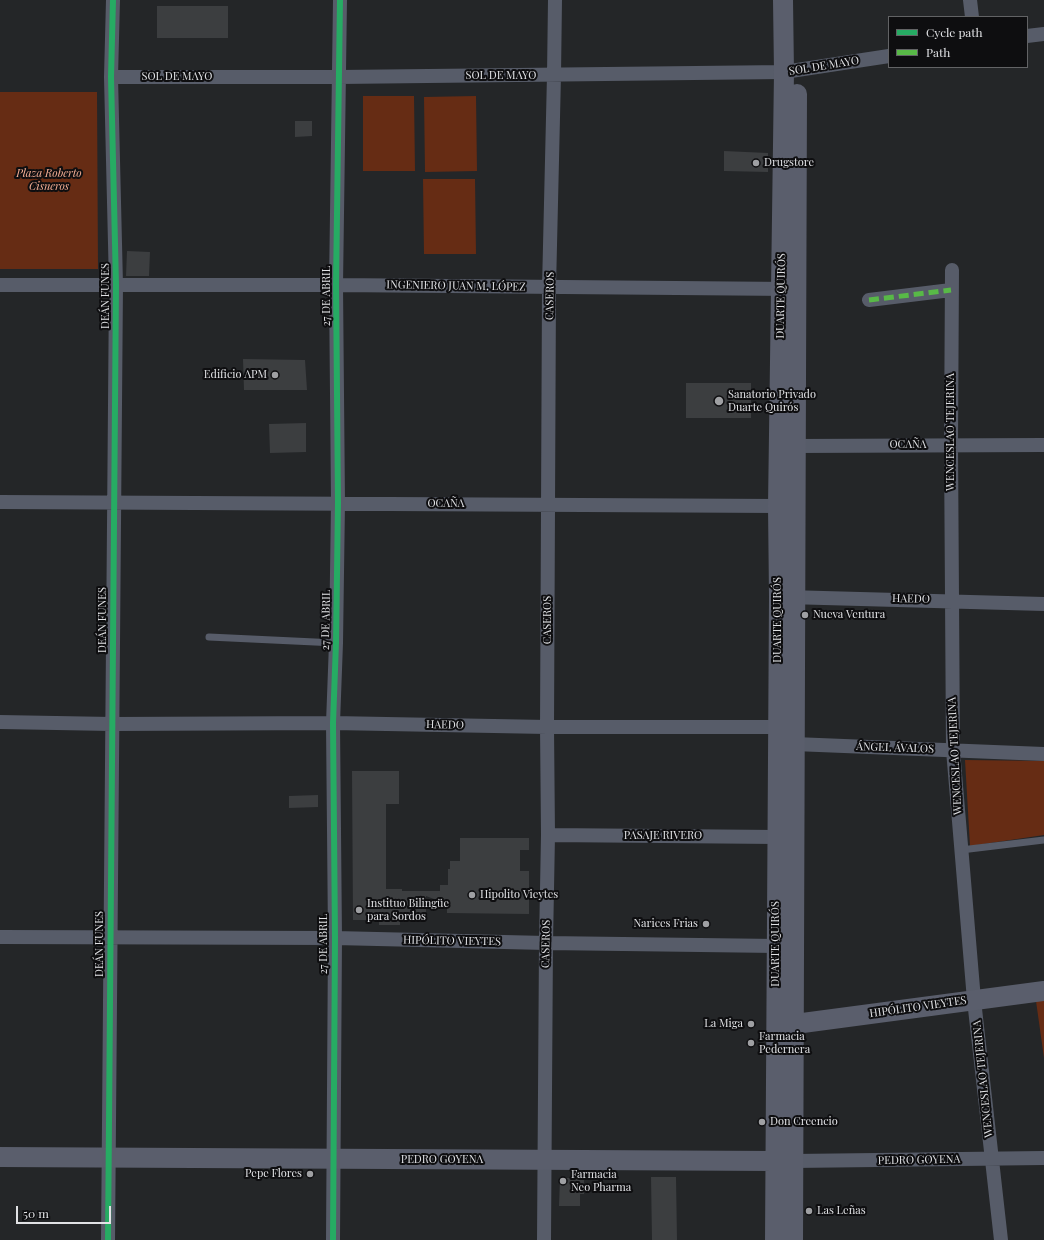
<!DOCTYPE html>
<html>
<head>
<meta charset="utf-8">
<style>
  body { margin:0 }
  #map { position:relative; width:1044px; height:1240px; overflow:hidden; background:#242628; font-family:"Playfair Display",serif }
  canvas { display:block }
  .legend { position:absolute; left:888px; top:16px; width:140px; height:52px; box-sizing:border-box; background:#0e0e10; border:1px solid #626365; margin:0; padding:5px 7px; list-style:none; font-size:12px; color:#e1e2e5 }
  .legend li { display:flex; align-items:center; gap:8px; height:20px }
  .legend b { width:20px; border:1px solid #626365 }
  .scale { position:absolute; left:16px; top:1206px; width:95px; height:18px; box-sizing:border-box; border:2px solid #e1e2e5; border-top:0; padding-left:5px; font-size:12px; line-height:14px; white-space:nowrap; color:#e1e2e5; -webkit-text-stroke:3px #0e0e10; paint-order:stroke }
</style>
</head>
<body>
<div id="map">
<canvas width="1044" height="1240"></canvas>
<ul class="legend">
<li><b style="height:5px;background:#26ab63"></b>Cycle path</li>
<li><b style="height:5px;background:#58b947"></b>Path</li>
</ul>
<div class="scale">50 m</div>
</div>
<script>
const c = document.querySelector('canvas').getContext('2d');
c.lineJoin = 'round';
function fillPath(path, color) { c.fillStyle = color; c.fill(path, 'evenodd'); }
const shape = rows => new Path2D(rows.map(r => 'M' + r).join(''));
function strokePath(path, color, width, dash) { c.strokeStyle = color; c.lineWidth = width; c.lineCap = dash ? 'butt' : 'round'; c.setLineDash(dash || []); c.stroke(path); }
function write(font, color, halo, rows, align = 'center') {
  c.font = font + ' "Playfair Display",serif'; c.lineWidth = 4; c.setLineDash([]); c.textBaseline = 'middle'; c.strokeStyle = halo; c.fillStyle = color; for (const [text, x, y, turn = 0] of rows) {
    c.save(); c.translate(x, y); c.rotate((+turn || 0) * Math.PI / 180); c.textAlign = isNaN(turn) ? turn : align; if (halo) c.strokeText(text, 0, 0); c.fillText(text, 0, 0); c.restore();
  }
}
fillPath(shape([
  [0,92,97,92,98,269,0,269],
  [363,96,414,96,415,171,363,171],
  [476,96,477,171,425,172,424,97],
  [423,179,475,179,476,254,424,254],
  [965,760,1044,761,1044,835,970,846],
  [1044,1000,1044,1058,1036,1001]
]), '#662c14');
fillPath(shape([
  [157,6,228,6,228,38,157,38],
  [295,121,312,121,312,136,295,137],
  [724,151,768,153,768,172,724,171],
  [127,251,150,252,149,276,126,276],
  [243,359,305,360,307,390,244,390],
  [686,383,751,383,751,418,686,418],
  [306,423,306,452,270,453,269,424],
  [352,771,399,771,399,804,386,804,386,889,402,889,402,891,440,891,440,885,448,885,448,869,450,869,450,861,460,861,460,838,529,838,529,850,520,850,520,871,529,871,529,914,447,913,447,904,426,896,426,915,400,915,400,925,379,925,379,920,353,920],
  [318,795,318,807,289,808,289,796],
  [651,1177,676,1177,677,1240,652,1240],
  [560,1178,584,1178,584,1194,580,1194,580,1206,559,1206]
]), '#3c3e40');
strokePath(shape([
  [209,637,336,643],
  [961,850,1044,840]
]), '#575c69', 7);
strokePath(shape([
  [970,0,972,17],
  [1027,36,1044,34],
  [111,77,339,77,784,72,889,56],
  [952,270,951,445,953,750,974,1000,1001,1240],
  [0,285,336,285,790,289],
  [869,300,951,290],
  [796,446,1044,445],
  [0,502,778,506],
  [787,597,1044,604],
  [0,722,112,724,333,723,547,727,778,727],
  [794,744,1044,754],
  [548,835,777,837],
  [0,937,335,938,546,943,777,946,785,944],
  [793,1161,1044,1158],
  [108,1240,116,285,111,77,113,0],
  [333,1240,335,938,333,723,336,643,338,503,336,285,340,0],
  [544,1240,546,943,548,835,547,727,549,288,554,75,555,0]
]), '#575c69', 14);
strokePath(shape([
  [780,1026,1044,991],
  [0,1157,776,1161],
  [775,1240,779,597,778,506,784,72,783,0],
  [793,1240,797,94]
]), '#5a5e6c', 20);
strokePath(shape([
  [869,300,951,290]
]), '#58b947', 5, [10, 5]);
strokePath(shape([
  [108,1240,116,285,111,77,113,0],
  [333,1240,335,938,333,723,336,643,338,503,336,285,340,0]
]), '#26ab63', 6);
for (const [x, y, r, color] of [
  [756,163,4,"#9fa0a3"],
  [275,375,4,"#9fa0a3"],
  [719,401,5,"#9fa0a3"],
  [805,615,4,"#9fa0a3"],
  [472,895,4,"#9fa0a3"],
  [359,910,4,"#9fa0a3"],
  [706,924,4,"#9fa0a3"],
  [751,1024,4,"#9fa0a3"],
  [751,1043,4,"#9fa0a3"],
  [762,1122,4,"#9fa0a3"],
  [310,1174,4,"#9fa0a3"],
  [563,1181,4,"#9fa0a3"],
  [809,1211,4,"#9fa0a3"]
]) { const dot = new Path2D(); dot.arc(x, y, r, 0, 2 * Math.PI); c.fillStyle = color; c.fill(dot); strokePath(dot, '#0e0e10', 1.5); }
write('11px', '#e1e2e5', '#0e0e10', [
  ["SOL DE MAYO",824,66,-9],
  ["SOL DE MAYO",501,76],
  ["SOL DE MAYO",177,77],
  ["INGENIERO JUAN M. LÓPEZ",456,286,1],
  ["DEÁN FUNES",106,296,-90],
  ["27 DE ABRIL",327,296,-90],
  ["CASEROS",550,296,-89],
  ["DUARTE QUIRÓS",781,296,-89],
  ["WENCESLAO TEJERINA",951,432,-90],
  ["OCAÑA",908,445],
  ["OCAÑA",446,504],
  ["HAEDO",911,599,1],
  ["DEÁN FUNES",103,620,-90],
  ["27 DE ABRIL",326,620,-89],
  ["CASEROS",548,620,-90],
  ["DUARTE QUIRÓS",778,620,-90],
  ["HAEDO",445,725,1],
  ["ÁNGEL ÁVALOS",895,748,2],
  ["WENCESLAO TEJERINA",955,756,-93],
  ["PASAJE RIVERO",663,836],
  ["HIPÓLITO VIEYTES",452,941,1],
  ["DEÁN FUNES",100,944,-90],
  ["27 DE ABRIL",324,944,-90],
  ["CASEROS",546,944,-89],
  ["DUARTE QUIRÓS",776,944,-90],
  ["HIPÓLITO VIEYTES",918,1007,-8],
  ["WENCESLAO TEJERINA",983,1079,-96],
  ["PEDRO GOYENA",442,1160],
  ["PEDRO GOYENA",919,1160,-1]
]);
write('11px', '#e1e2e5', '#0e0e10', [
  ["Drugstore",764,163],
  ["Edificio APM",267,375,"right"],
  ["Sanatorio Privado",728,395],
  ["Duarte Quirós",728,408],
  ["Nueva Ventura",813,615],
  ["Hipolito Vieytes",480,895],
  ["Instituo Bilingüe",367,904],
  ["para Sordos",367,917],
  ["Narices Frias",698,924,"right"],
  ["La Miga",743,1024,"right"],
  ["Farmacia",759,1037],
  ["Pedernera",759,1050],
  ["Don Creencio",770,1122],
  ["Pepe Flores",302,1174,"right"],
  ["Farmacia",571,1175],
  ["Neo Pharma",571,1188],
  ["Las Leñas",817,1211]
], 'left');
write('italic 11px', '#f7b096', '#0e0e10', [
  ["Plaza Roberto",49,174],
  ["Cisneros",49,187]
]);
</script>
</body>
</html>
